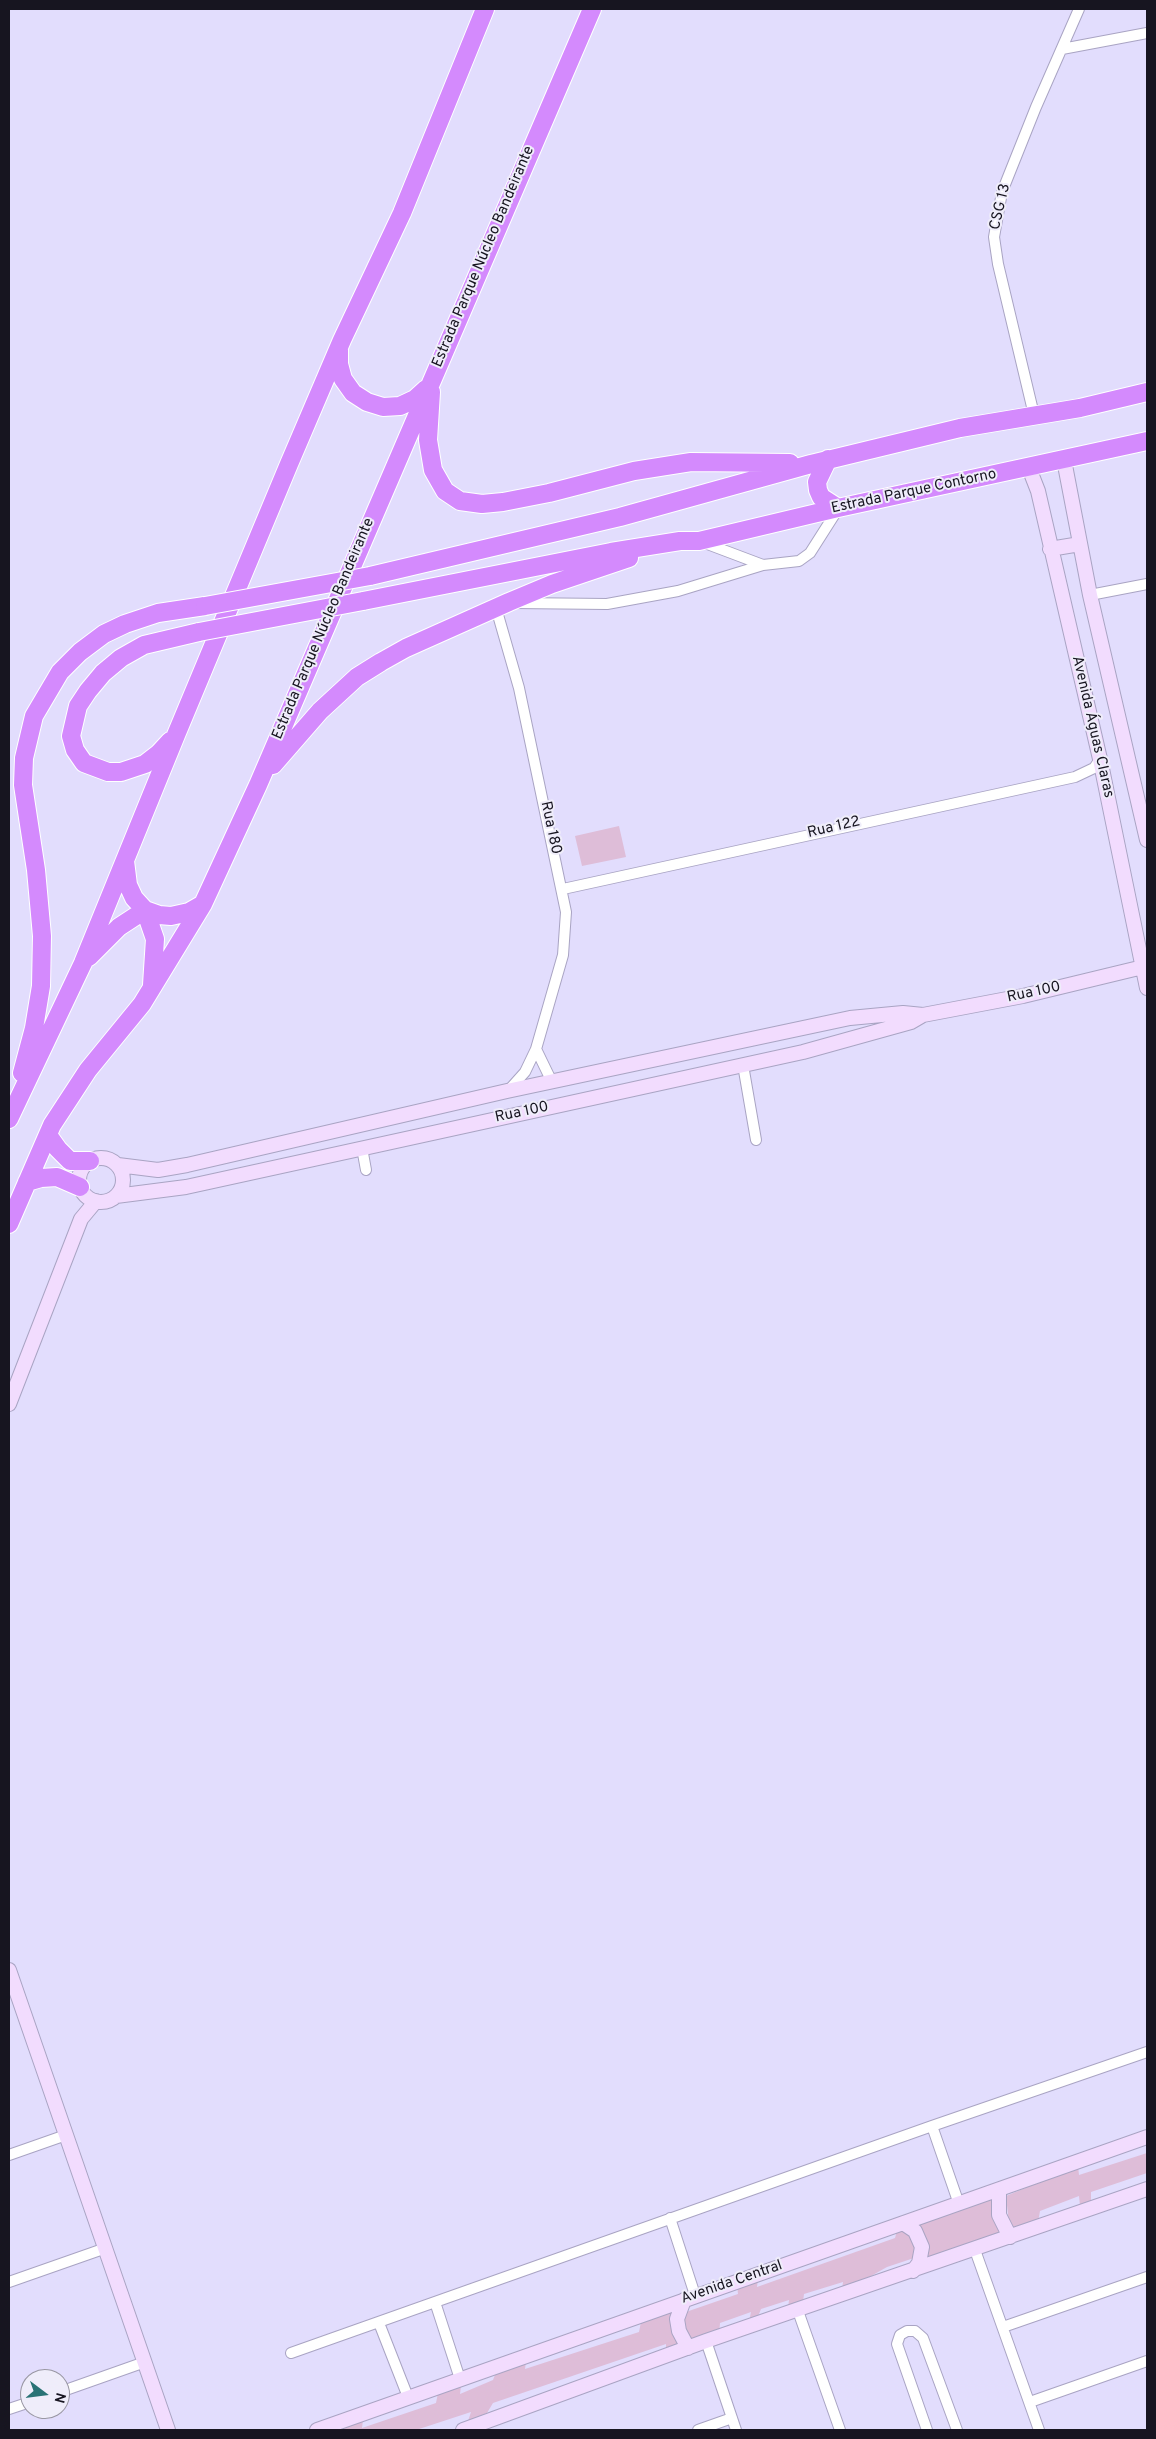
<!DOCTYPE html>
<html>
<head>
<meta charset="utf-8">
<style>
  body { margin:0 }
  #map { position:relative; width:1156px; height:2439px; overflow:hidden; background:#e2ddfd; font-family:Overpass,sans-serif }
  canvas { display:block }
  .frame { position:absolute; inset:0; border:10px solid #171520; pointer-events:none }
  .north { position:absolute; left:20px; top:2369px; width:50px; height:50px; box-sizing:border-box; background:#efedfa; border:1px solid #9997a3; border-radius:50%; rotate:105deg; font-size:14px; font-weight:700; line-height:20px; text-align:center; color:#171520 }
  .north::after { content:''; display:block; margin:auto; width:18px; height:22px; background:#297375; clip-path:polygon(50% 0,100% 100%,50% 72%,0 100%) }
</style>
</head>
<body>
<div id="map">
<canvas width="1156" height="2439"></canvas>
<div class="frame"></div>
<div class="north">N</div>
</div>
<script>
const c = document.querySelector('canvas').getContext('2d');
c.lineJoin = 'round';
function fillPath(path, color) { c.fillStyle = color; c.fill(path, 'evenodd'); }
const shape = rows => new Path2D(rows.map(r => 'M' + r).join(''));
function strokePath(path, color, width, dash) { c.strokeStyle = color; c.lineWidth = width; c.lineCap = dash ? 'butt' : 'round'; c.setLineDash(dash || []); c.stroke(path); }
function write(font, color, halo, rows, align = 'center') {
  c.font = font + ' Overpass,sans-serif'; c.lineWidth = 4; c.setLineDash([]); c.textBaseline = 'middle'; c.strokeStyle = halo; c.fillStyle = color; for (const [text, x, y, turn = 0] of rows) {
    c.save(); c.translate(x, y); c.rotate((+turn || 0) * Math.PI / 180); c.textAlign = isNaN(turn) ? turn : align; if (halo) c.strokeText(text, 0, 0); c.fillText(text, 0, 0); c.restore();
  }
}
fillPath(shape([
  [619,826,626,857,582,866,575,836],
  [1147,2153,1147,2173,1091,2192,1091,2203,1080,2206,1079,2196,1040,2211,1038,2222,1010,2232,1006,2196,1078,2166,1079,2175],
  [992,2199,1002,2235,929,2259,918,2223],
  [906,2229,917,2242,917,2257,887,2267,857,2284,842,2289,843,2282,804,2294,803,2302,788,2308,789,2300,761,2309,757,2319,749,2322,751,2312,720,2323,719,2333,692,2341,682,2328,683,2313,738,2294,737,2285,758,2279,757,2287,895,2238,897,2231],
  [671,2311,672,2329,682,2345,666,2351,666,2344,493,2403,487,2413,468,2421,471,2412,416,2430,337,2430,363,2420,362,2428,436,2403,438,2393,461,2386,460,2394,493,2380,496,2372,526,2362,525,2369,639,2332,641,2322]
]), '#debdd8');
const street = shape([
  [1062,49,1147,33],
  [1034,415,998,264,994,237,1002,192,1036,107,1079,9],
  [702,542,763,565],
  [1090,595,1147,584],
  [515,603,607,604,678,591,763,565,799,561,810,553,838,509],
  [496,608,519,688,566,912,563,955,536,1049,525,1072,508,1091],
  [563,889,1075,777,1094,768,1100,759],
  [536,1049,552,1082],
  [743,1065,756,1140],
  [362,1148,366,1170],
  [932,2126,959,2204],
  [9,2155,66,2135],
  [670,2218,695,2295],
  [975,2250,1039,2430],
  [9,2282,106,2248],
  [435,2302,460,2379],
  [798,2311,840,2430],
  [379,2323,408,2397],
  [1003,2327,1147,2277],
  [706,2341,736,2430],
  [291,2353,932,2126,1147,2052],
  [60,2392,145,2362],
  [1030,2402,1147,2361],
  [9,2409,30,2402],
  [698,2430,732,2418],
  [927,2430,897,2344,900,2335,907,2331,915,2331,923,2338,957,2430]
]);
const secondary = shape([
  [1064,460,1090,595,1147,840],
  [1029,468,1038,491,1100,759,1147,988],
  [1050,549,1080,544],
  '79 1180a22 22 0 1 1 44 0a22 22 0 1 1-44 0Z',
  [118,1165,158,1170,187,1165,507,1091,850,1018,903,1013,923,1015],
  [116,1196,186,1187,803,1052,911,1022,923,1015,1023,996,1143,967],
  [9,1404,81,1219,96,1201],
  [9,1970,168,2430],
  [999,2190,999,2215,1010,2237],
  [903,2223,915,2231,922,2247,919,2263,913,2271],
  [684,2300,677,2319,679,2331,688,2348],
  [317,2430,1147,2137],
  [463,2430,706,2341,1147,2189]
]);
const highway = shape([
  [339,350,339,364,343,379,353,393,367,402,383,407,400,406,415,399,426,389],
  [431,392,428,440,433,470,445,491,460,501,482,504,503,502,549,493,634,471,691,462,790,463],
  [828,459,817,482,818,490,821,497,838,508],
  [370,576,620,517,811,464,960,428,1080,408,1147,392],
  [363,601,611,552,680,541,699,541,838,508,1147,441],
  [170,741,158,754,145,764,121,772,108,772,84,763,75,750,71,736,78,706,88,691,103,673,121,658,144,645,199,632],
  [273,765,320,711,357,677,381,662,406,648,509,602,552,584,629,558],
  [125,861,128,885,134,898,145,910,159,915,171,916,189,912,203,904],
  [89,957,119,927,145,910,155,939,152,985],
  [22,1073,34,1028,41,986,42,936,36,870,23,785,24,758,34,716,60,672,80,652,104,634,125,624,158,613,205,606],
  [9,1119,83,963,176,735,289,464,342,340,402,213,485,9],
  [48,1135,58,1149,70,1161,90,1161],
  [27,1182,41,1178,57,1177,80,1187],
  [9,1224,52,1125,88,1070,142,1004,203,904,258,785,592,9]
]);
strokePath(street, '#a9a4c3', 12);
strokePath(secondary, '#a9a4c3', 16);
strokePath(highway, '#fff', 20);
strokePath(street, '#fff', 10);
strokePath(secondary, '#f2dcfe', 14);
strokePath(highway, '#d48afd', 18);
const highwayBridge = shape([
  [205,606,370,576],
  [199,632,363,601]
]);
strokePath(highwayBridge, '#fff', 20, []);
strokePath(highwayBridge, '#d48afd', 18);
write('15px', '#171520', '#efedfa', [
  ["CSG 13",1001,207,-77],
  ["Estrada Parque Núcleo Bandeirante",484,257,-67],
  ["Estrada Parque Contorno",914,492,-12],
  ["Estrada Parque Núcleo Bandeirante",324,629,-67],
  ["Avenida Águas Claras",1092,727,77],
  ["Rua 180",550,828,78],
  ["Rua 122",834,828,-13],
  ["Rua 100",1034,993,-12],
  ["Rua 100",522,1113,-12],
  ["Avenida Central",732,2283,-19]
]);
</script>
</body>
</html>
